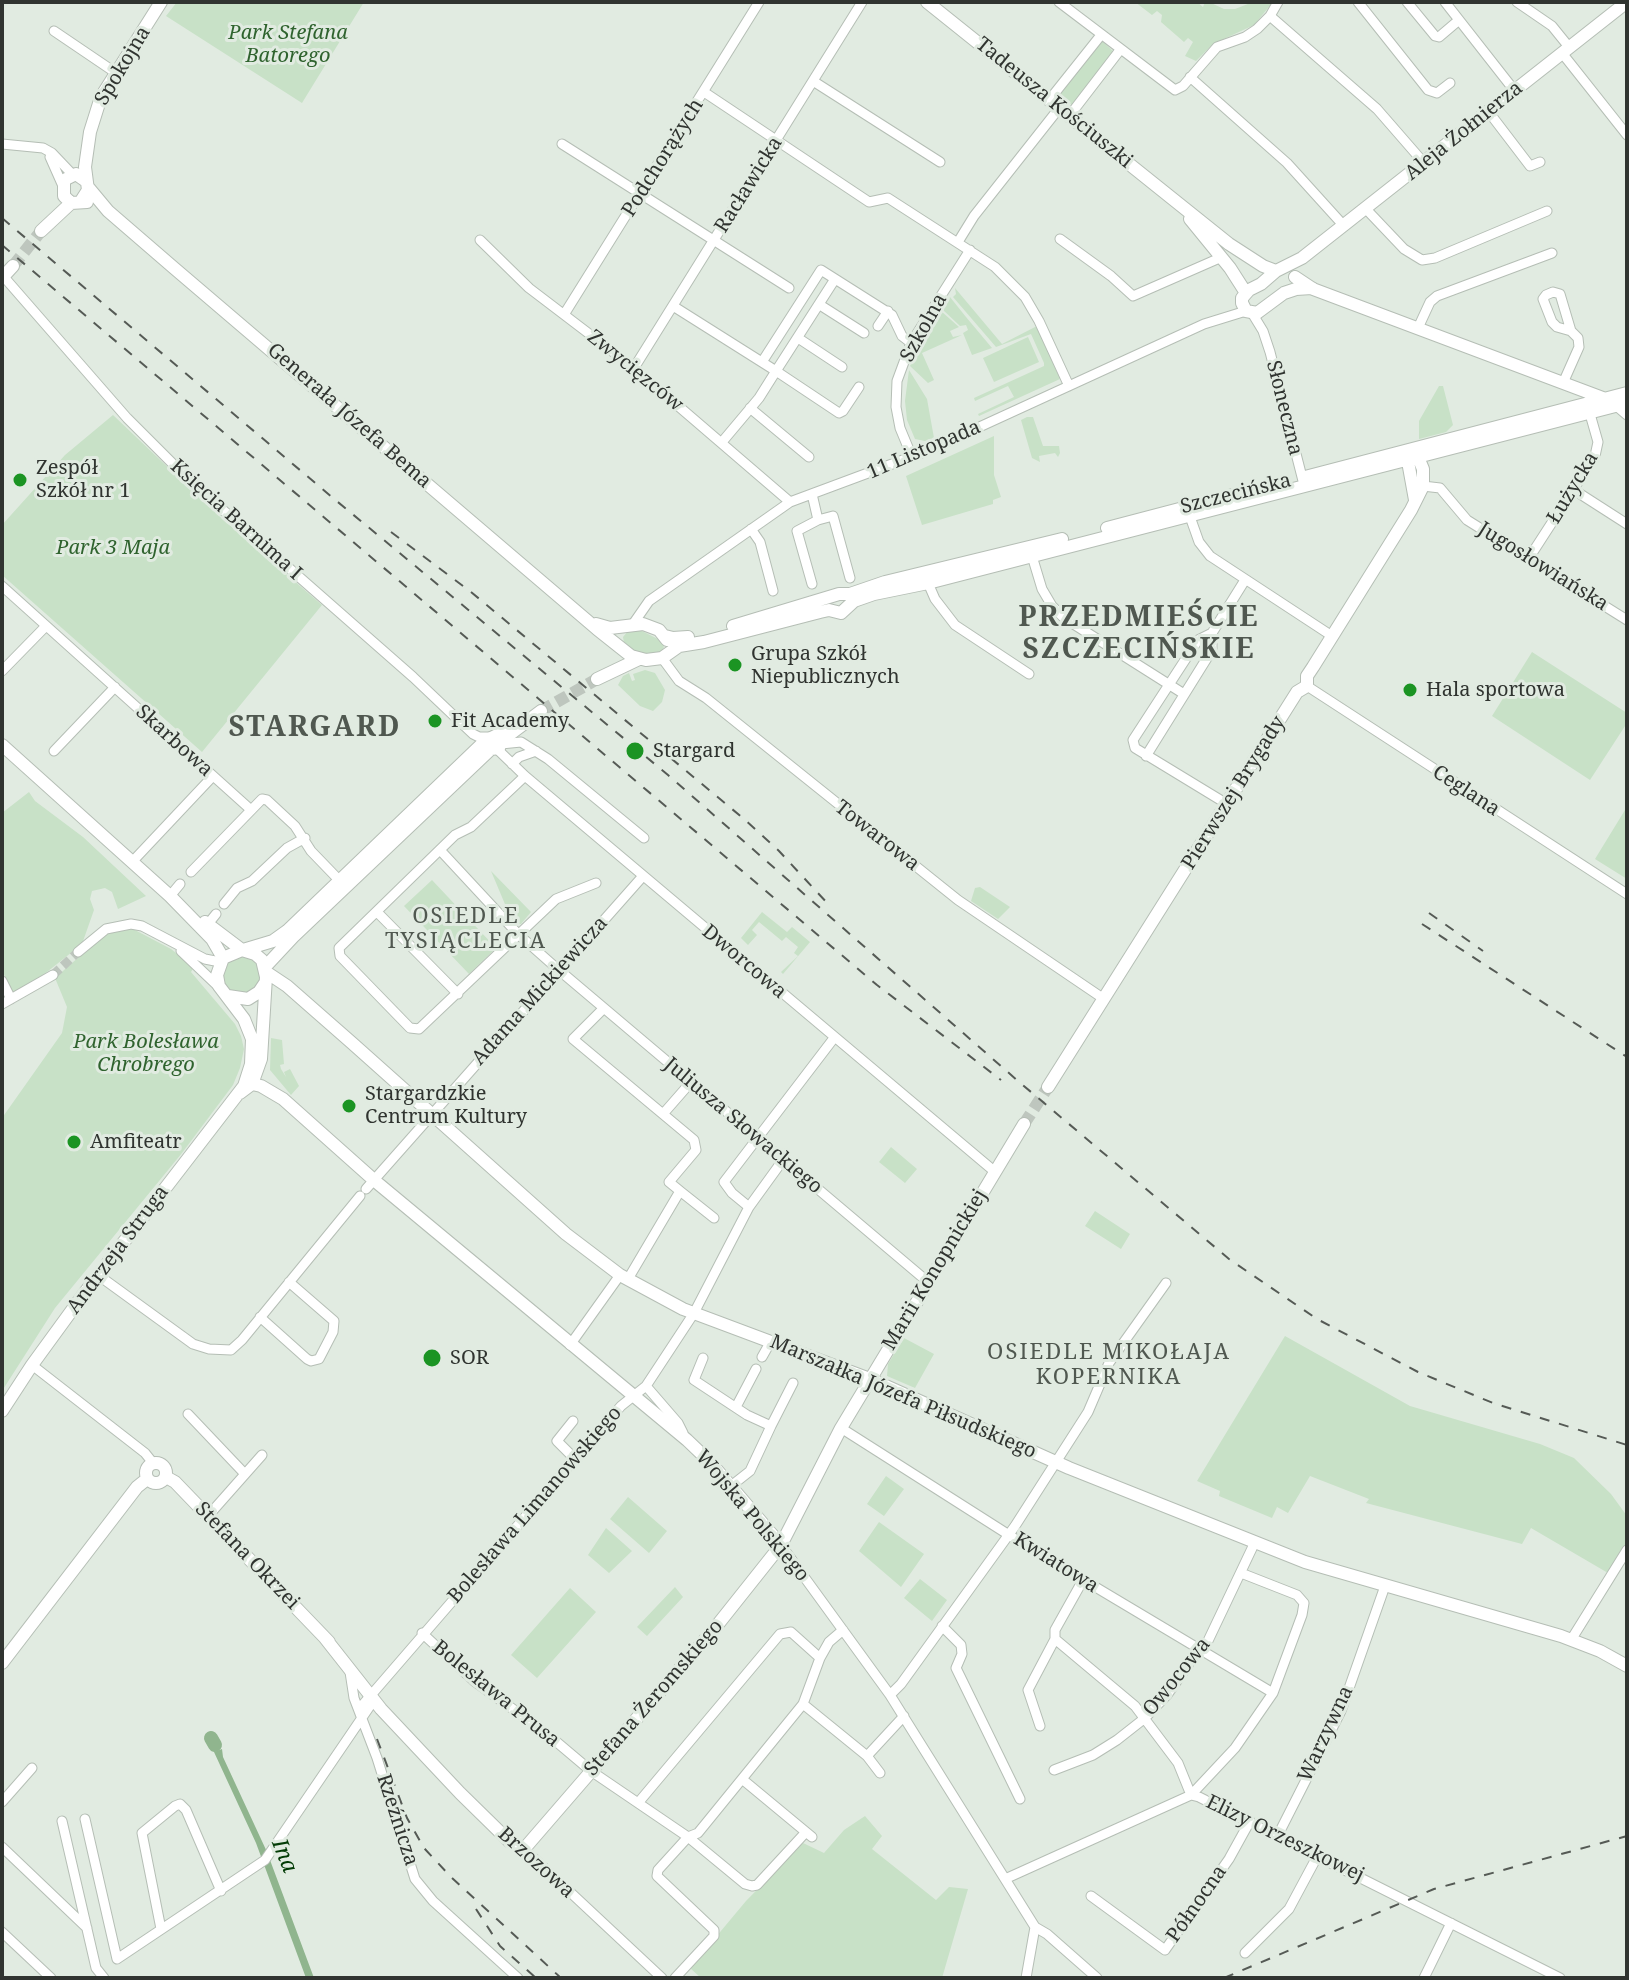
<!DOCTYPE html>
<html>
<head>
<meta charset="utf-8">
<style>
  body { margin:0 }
  #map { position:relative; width:1629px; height:1980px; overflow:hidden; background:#e1ebe1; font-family:"Noto Serif",serif }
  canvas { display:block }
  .frame { position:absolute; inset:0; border:4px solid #303430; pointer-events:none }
</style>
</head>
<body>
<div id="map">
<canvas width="1629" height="1980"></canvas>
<div class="frame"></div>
</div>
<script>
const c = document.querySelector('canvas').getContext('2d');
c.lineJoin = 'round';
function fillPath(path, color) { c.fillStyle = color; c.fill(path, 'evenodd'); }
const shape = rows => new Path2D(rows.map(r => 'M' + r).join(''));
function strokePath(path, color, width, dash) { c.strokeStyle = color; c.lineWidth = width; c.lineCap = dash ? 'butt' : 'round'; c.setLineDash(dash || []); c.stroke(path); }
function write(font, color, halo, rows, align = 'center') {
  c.font = font + ' "Noto Serif",serif'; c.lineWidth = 6; c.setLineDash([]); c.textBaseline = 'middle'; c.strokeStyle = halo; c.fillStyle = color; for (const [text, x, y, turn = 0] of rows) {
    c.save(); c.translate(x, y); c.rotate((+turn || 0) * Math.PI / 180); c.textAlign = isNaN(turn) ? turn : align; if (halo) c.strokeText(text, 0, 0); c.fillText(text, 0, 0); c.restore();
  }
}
fillPath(shape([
  [177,2,364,2,302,103,166,16],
  [1135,2,1197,2,1203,7,1205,2,1209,2,1224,9,1235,9,1253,2,1273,2,1254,25,1213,44,1196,61,1185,56,1193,42,1188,38,1184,42,1161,22,1162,15,1157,11,1152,15],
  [1102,41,1114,52,1073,106,1058,94,1099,42],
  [955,288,1002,344,1037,326,1060,379,979,416,978,414,1014,397,1008,386,975,401,974,398,1044,366,1044,363,1031,334,996,347,953,297,956,294],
  [950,297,966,317,992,348,972,355,963,333,968,330,966,325,960,326,942,309],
  [941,311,959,327,950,331,953,337,962,335,922,353,934,380,928,383,910,366,920,344],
  [1028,337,1039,362,994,382,983,358],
  [909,370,927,399,934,438,925,441,915,439,907,420,905,401],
  [1439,386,1443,386,1453,425,1446,432,1419,439,1419,421],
  [113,415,219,516,322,605,202,752,2,575,2,525,65,455],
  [1027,417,1033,417,1043,446,1059,446,1060,453,1058,457,1055,453,1039,456,1040,462,1032,458,1021,420],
  [994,436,994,475,1001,497,993,500,993,504,922,525,906,476],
  [640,630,660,640,664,647,660,654,638,654,624,643,623,637,628,631],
  [1532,652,1627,713,1627,723,1590,780,1492,716],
  [645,670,655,673,665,690,662,702,653,711,640,706,618,685,623,676,629,673,632,681,635,680,633,674],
  [29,792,35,801,83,837,146,896,118,909,112,892,105,888,92,891,90,899,94,910,82,944,42,976,12,993,2,970,2,813],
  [1625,810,1627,811,1627,879,1595,859],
  [491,871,531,912,521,924,517,924,510,916],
  [432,880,496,948,469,974,404,906],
  [980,887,1010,907,998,919,971,901,975,888],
  [762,912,787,932,792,927,810,942,783,974,781,972,798,956,794,953,798,947,786,937,782,941,759,922,752,930,757,935,748,945,741,938],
  [133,929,171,949,194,967,191,972,235,1024,241,1036,244,1049,240,1068,233,1085,182,1153,55,1308,2,1391,2,1118,62,1033,67,1007,55,978,105,934,115,930],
  '222 975a19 19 0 1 1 38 0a19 19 0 1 1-38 0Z',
  [271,1038,282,1040,284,1064,280,1065,281,1069,286,1077,284,1072,290,1069,299,1086,291,1095,270,1070],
  [891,1147,917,1169,905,1183,879,1162],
  [1095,1211,1130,1234,1121,1249,1085,1226],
  [1285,1336,1410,1406,1540,1444,1574,1458,1611,1494,1627,1516,1627,1543,1608,1573,1531,1528,1522,1544,1366,1503,1369,1499,1310,1476,1288,1513,1277,1507,1272,1518,1219,1496,1220,1491,1197,1481],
  [904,1338,934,1354,915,1388,887,1376,888,1364],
  [886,1476,904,1489,884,1516,867,1504],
  [628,1497,667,1531,649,1553,610,1519],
  [879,1522,924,1554,901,1587,859,1551],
  [606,1528,632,1551,609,1573,588,1555],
  [920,1579,947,1600,932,1621,904,1598],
  [675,1587,683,1597,647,1636,637,1627],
  [570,1588,596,1612,537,1678,511,1655],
  [865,1816,882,1836,872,1849,936,1900,949,1887,968,1889,942,1978,701,1978,690,1968,746,1901,803,1843,824,1853,844,1830]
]), '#c8e1c7');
fillPath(shape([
  [222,1749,223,1757,267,1852,314,1978,306,1978,256,1843,214,1752]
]), '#90b58e');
strokePath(shape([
  [211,1738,215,1745]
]), '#90b58e', 14);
strokePath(shape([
  [53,975,78,952]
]), '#bec6be', 9, [9, 4.5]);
strokePath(shape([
  [13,266,41,231],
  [541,711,597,679],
  [1024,1124,1048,1087]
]), '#bec6be', 12, [12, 6]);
const street = shape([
  [1059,2,1175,90,1183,86,1217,47,1245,37,1257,29,1270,16,1278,2],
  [1358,2,1428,90,1437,93,1450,83],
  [1407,2,1435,36,1439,37,1459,20],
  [1445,2,1514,90],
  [1517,2,1552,26,1569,47],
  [1270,16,1377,109,1424,163],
  [54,31,116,73],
  [1562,53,1627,135],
  [1190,77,1287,163,1344,226],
  [813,81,940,162],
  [704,92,869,202,888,198,995,267,1025,297,1039,321,1069,386],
  [1050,99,1101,35],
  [1488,111,1530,166,1540,162],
  [1070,115,1120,50],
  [2,144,43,148,52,153,72,174],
  [562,144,789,288],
  [50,157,62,184],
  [1366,209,1404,249,1422,260,1435,258,1547,211],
  [1060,239,1111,276,1133,296,1222,257],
  [480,240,529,288,634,368,790,502],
  [958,242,974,216,1060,107],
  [4,277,127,418,191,482,413,677,473,734,479,737,490,737],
  [835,279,776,371,839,413,843,411,859,387],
  [820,305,864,333],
  [673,306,776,371,759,398,722,442],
  [565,313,759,2],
  [1252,313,1263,331,1270,352,1303,481],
  [878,326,888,311],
  [1418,328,1430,302,1437,296,1552,253],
  [798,338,842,367],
  [762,362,821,270,892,315,902,336,911,343],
  [634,368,862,2],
  [1563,383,1579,347,1578,338,1571,331,1560,294,1553,292,1546,295,1543,299,1552,322,1557,327,1571,331],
  [1613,403,1627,415],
  [750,408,809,457],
  [912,457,900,428,896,407,897,381,911,343,970,250],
  [1423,486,1440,488,1467,520,1627,620],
  [1574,490,1627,524],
  [812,494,818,520,833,516,850,578],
  [1188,511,1199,542,1210,556,1332,636],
  [751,529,760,542,773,591],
  [1032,556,1042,589,1052,606,1064,618,1184,694],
  [1529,558,1595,456,1598,442,1588,407],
  [928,583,935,599,955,625,1029,674],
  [812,584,797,531,818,520],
  [2,586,250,809],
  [633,624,649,601,790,502,927,451,1204,324,1246,311],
  [662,658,679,681,706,698,958,900,1104,999],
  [2,671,46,626],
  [1307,686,1627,894],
  [501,744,521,742,548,759,644,838],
  [497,749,525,776,994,1171],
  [54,751,115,687],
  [1146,756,1212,650,1212,633],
  [512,764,519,757,536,751],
  [525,776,471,827,455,835,339,948,340,956,410,1028,419,1029,556,899,596,883],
  [1227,804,1135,748,1133,740,1198,640,1212,633,1245,580],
  [440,850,518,934,553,965,928,1282],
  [132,862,213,776],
  [191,872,262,799,267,800,295,826,311,851,339,880],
  [170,896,180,884],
  [224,904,237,888,252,881,287,848,305,838],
  [377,912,458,994],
  [208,924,216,914],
  [181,951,222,990],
  [78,952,106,929,131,924,142,926,205,959,220,962],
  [2,981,11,999],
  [2,1004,53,975],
  [604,1008,573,1039,694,1140,696,1150,669,1182,680,1191],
  [663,1114,691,1082],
  [366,1189,643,876],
  [749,1207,732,1193,724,1182,834,1038],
  [98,1275,193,1344,209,1349,231,1350,242,1340,360,1196],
  [628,1279,680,1191,714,1218],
  [260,1317,307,1359,311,1361,319,1359,333,1332,334,1321,289,1282],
  [570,1345,620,1275],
  [762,1357,771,1341],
  [703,1358,694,1380,747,1415,771,1426,793,1383],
  [32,1365,145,1453,153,1463],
  [646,1386,678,1423,683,1433],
  [736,1407,756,1369],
  [188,1414,244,1473],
  [573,1421,557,1441,575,1459],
  [841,1428,1020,1542,1273,1693],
  [731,1486,750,1471,771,1426],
  [208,1516,262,1455],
  [781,1545,890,1695,1035,1927,1047,1934,1097,1978],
  [942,1626,961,1645,962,1654,956,1668,1020,1799],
  [422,1633,474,1681,546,1733,591,1771,688,1837,745,1884,752,1886,757,1885,806,1832],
  [1055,1639,1135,1706,1178,1763,1191,1795],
  [1571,1640,1627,1550],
  [350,1672,354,1698,377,1758,415,1879,433,1901,518,1978],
  [890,1695,901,1684,1015,1526,1088,1412,1109,1363,1166,1283],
  [803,1704,867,1756,880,1773],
  [359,1709,621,1406,646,1386,694,1313,749,1207,783,1160],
  [1040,1726,1028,1690,1055,1639,1055,1630,1083,1580],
  [867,1756,904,1716],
  [1054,1770,1093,1755,1117,1740,1145,1718,1167,1695,1193,1658,1207,1643,1255,1542],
  [742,1779,812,1837],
  [1191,1795,1235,1748,1273,1693,1302,1615,1304,1603,1297,1595,1241,1573],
  [2,1802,32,1768],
  [638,1803,780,1634,791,1632,820,1658],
  [85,1819,117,1959,265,1860,372,1703,371,1695],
  [62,1821,96,1968,104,1978],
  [1278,1835,1341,1711,1385,1586],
  [2,1847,87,1928],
  [524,1849,662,1978],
  [1005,1879,1191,1795,1199,1797,1560,1978],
  [1091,1896,1165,1950,1229,1859,1250,1821],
  [161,1929,142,1833,175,1806,180,1804,186,1810,221,1891],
  [2,1932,51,1978],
  [1245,1953,1289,1909,1318,1855],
  [675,1978,714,1936,714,1930,657,1876,658,1870,688,1837,698,1833,803,1704,820,1658,829,1642,843,1630],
  [1026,1978,1035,1927],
  [1424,1978,1451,1923]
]);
const secondary = shape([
  [927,2,1229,244,1263,266,1276,271],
  [88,187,108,211,174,268,597,629,631,656,646,660,662,658,679,646,704,642,820,612,829,610,841,613,854,601,874,594,928,583,1627,403],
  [81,201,88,190,85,167,90,132,101,97,161,2],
  [71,203,64,196,64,180,76,174,86,181],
  [1190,219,1230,268,1246,293],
  [41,231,71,203,87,202],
  [1295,277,1313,289,1603,398],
  [2,278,13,266],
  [1312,288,1296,289,1284,293,1257,313,1246,311,1242,303,1242,298,1249,290,1261,284,1276,271,1302,258,1627,2],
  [1407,456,1415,500],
  [1305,477,1627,393],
  [1107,528,1248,491],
  [596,624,610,628,643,624,659,630,667,640],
  [733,626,839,594,850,594,885,582,1062,539],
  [665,636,673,638,688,637],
  [597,679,639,659],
  [2,745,170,896,212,939,223,958],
  [491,749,499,748,501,741,541,711],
  [205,922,242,950],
  [243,950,273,941,287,931,485,741,527,720],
  [265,967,293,937,491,749],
  [266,972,287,986,352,1043,566,1234,620,1275,683,1309,870,1379,1069,1468,1305,1562,1561,1636,1600,1651,1627,1666],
  [228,996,248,999,259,992,265,983],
  [252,1084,261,1086,283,1099,375,1181,687,1440,710,1462,781,1545],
  [1048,1087,1297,692,1307,686,1307,676,1313,667,1411,510,1423,486,1423,469,1415,450],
  [2,1411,32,1365,83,1295,244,1086,251,1064,252,1039,244,1019,219,986,217,975,223,958,242,950,255,954,262,960,266,977,261,1059,252,1084,240,1093],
  '146 1473a10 10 0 1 1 20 0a10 10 0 1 1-20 0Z',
  [166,1477,175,1482,329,1642],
  [325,1638,381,1709,460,1793,509,1841,524,1849,715,1628,781,1545,841,1428,1024,1124],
  [2,1663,137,1487,147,1479]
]);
strokePath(street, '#b5beb5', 11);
strokePath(secondary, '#b5beb5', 14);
strokePath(street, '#fff', 9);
strokePath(secondary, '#fff', 12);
strokePath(shape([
  [2,218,333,498,668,775,1018,1081,1229,1259,1317,1319,1418,1372,1493,1403,1627,1445],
  [2,245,877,985,1001,1080],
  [391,532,471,592,744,819,779,851,829,905],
  [1429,913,1483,951],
  [1422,924,1627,1057],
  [377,1739,407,1818,424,1848,451,1877,561,1978],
  [476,1909,500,1946,536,1978],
  [1224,1978,1434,1889,1627,1836]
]), '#555a55', 2, [10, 10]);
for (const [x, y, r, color] of [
  [20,480,8,"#1b9423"],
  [735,665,8,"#1b9423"],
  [1410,690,8,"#1b9423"],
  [435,721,8,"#1b9423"],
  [635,751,10,"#1b9423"],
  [349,1106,8,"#1b9423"],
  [74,1142,8,"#1b9423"],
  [432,1358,10,"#1b9423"]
]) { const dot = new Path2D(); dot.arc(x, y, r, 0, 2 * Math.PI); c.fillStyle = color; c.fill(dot); strokePath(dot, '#e1ebe1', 3); }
write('italic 20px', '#2f632e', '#e1ebe1', [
  ["Park Stefana",288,33],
  ["Batorego",288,56],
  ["Park 3 Maja",113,548],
  ["Park Bolesława",146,1042],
  ["Chrobrego",146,1065]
]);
write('20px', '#303430', '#e1ebe1', [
  ["Spokojna",123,66,-59],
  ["Tadeusza Kościuszki",1054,103,39],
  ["Aleja Żołnierza",1464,131,-39],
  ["Podchorążych",663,158,-58],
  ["Racławicka",749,185,-58],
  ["Szkolna",924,328,-61],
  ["Zwycięzców",635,371,39],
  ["Słoneczna",1284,408,76],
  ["Generała Józefa Bema",349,416,41],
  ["11 Listopada",924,450,-23],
  ["Łużycka",1573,488,-59],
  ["Szczecińska",1236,494,-14],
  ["Księcia Barnima I",236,520,42],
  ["Jugosłowiańska",1543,567,32],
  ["Skarbowa",174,741,42],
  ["Ceglana",1466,791,33],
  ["Pierwszej Brygady",1234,793,-58],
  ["Towarowa",877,836,38],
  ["Dworcowa",744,962,40],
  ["Adama Mickiewicza",540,991,-48],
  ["Juliusza Słowackiego",743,1126,40],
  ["Andrzeja Struga",118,1250,-53],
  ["Marii Konopnickiej",935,1270,-59],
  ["Marszałka Józefa Piłsudskiego",903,1397,23],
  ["Bolesława Limanowskiego",535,1505,-49],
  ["Wojska Polskiego",752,1516,50],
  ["Stefana Okrzei",247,1556,46],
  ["Kwiatowa",1056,1563,32],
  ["Owocowa",1177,1677,-51],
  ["Bolesława Prusa",496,1694,39],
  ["Stefana Żeromskiego",654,1698,-49],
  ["Warzywna",1326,1734,-65],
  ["Rzeźnicza",397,1820,72],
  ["Elizy Orzeszkowej",1285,1839,26],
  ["Brzozowa",536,1863,42],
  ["Północna",1197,1904,-55]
]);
write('20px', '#303430', '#e1ebe1', [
  ["Zespół",36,468],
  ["Szkół nr 1",36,491],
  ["Grupa Szkół",751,654],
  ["Niepublicznych",751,677],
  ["Hala sportowa",1426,690],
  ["Fit Academy",451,721],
  ["Stargard",653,751],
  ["Stargardzkie",365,1094],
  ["Centrum Kultury",365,1117],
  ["Amfiteatr",90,1142],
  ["SOR",450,1358]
], 'left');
c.letterSpacing = '2px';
write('22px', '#505850', '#e1ebe1', [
  ["OSIEDLE",466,917],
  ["TYSIĄCLECIA",466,942],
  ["OSIEDLE MIKOŁAJA",1109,1353],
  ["KOPERNIKA",1109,1378]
]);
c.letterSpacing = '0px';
write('italic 22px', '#033c06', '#e1ebe1', [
  ["Ina",284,1856,68]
]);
c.letterSpacing = '2px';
write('bold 28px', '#505850', '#e1ebe1', [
  ["PRZEDMIEŚCIE",1139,618],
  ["SZCZECIŃSKIE",1139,650],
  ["STARGARD",315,728]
]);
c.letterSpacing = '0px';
</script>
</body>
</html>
